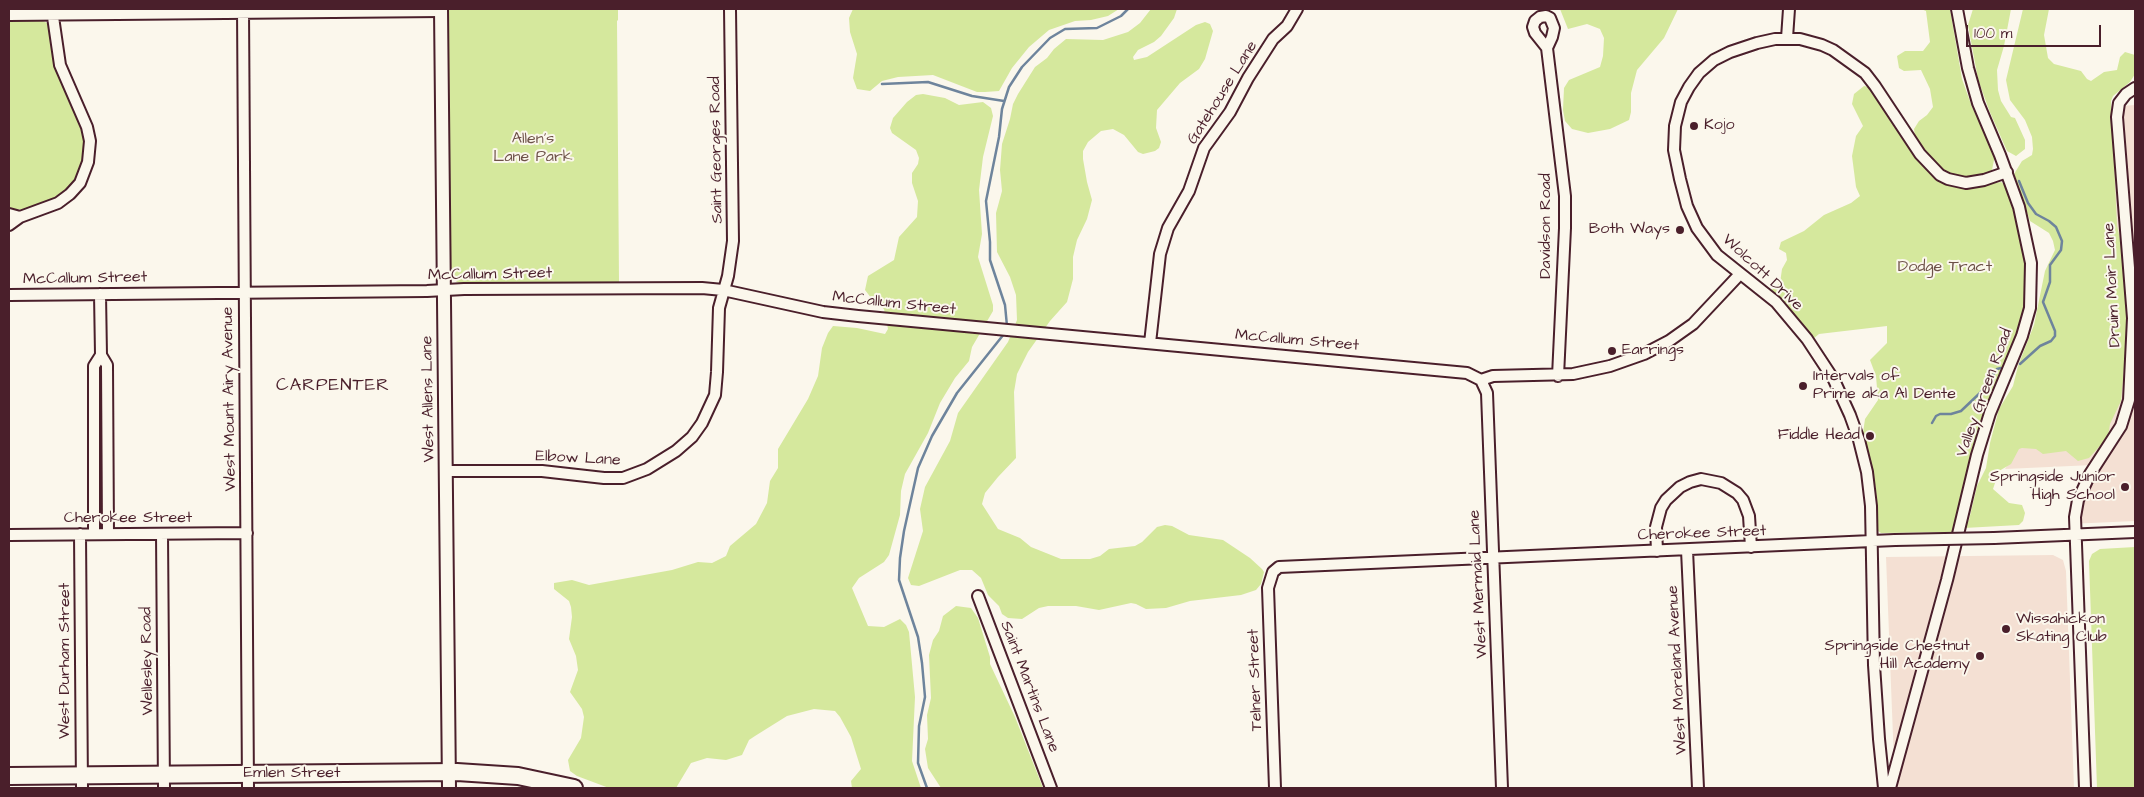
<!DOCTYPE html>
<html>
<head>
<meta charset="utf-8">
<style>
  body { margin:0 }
  #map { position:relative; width:2144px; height:797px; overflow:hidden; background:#fbf7ec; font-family:"Architects Daughter",sans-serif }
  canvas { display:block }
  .frame { position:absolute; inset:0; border:10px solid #4a1f2b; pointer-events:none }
  .scale { position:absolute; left:1966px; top:25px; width:135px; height:22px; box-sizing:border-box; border:2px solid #4a1f2b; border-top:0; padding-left:6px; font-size:15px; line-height:18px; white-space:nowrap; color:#4a1f2b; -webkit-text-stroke:4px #fbf7ec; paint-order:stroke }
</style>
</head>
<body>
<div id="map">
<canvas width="2144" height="797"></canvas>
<div class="frame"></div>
<div class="scale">100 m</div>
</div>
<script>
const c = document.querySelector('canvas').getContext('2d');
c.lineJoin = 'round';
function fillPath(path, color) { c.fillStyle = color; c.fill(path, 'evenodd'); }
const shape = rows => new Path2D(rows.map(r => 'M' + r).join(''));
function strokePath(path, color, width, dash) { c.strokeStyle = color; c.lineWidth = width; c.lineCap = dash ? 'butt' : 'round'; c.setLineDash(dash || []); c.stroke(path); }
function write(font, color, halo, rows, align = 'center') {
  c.font = font + ' "Architects Daughter",sans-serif'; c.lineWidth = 4; c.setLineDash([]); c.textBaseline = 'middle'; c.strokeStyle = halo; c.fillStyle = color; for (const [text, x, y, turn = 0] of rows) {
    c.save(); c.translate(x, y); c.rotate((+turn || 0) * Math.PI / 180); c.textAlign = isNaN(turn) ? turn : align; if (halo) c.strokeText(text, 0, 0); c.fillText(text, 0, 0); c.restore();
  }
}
fillPath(shape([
  [2135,105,2135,521,2069,524,2071,515,2093,465,2005,469,2072,361,2057,168,2121,106],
  [2053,555,2063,560,2066,571,2074,788,1895,788,1886,557]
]), '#f4e0d3');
fillPath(shape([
  [446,9,618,9,618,20,617,21,619,282,463,284,457,282,452,277,450,266],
  [853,9,1119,9,1108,16,1091,20,1075,21,1049,30,1029,47,1012,68,999,91,985,92,977,92,933,75,898,77,882,81,870,91,857,89,853,78,857,54,850,32,849,18],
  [1151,9,1177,9,1174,18,1161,36,1154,42,1138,50,1133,57,1134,60,1147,57,1196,25,1205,22,1210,24,1213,31,1205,59,1199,69,1180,83,1157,110,1156,128,1161,142,1159,148,1155,151,1143,154,1138,152,1124,135,1113,129,1101,131,1088,142,1083,151,1083,159,1087,182,1092,200,1087,219,1077,240,1073,257,1073,279,1067,302,1050,321,1028,352,1017,374,1014,392,1016,458,998,477,985,493,982,504,998,529,1020,538,1031,547,1061,559,1090,559,1100,556,1109,549,1135,546,1142,542,1157,527,1165,525,1172,526,1189,535,1223,540,1250,558,1262,569,1264,572,1261,584,1256,590,1241,595,1190,601,1166,608,1146,609,1136,604,1131,603,1099,610,1076,606,1048,606,1039,608,1022,619,1008,618,1002,614,999,606,988,595,981,578,972,570,960,570,919,586,911,585,908,578,923,531,920,509,925,487,950,441,958,413,1008,342,1017,320,1016,295,1010,277,997,252,996,213,1002,191,1000,170,1002,144,1010,119,1013,104,1018,94,1035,67,1047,58,1054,49,1066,39,1103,40,1128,32,1140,23],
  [1560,9,1678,9,1664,38,1637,70,1631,93,1631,112,1629,120,1610,129,1588,133,1572,129,1565,121,1563,110,1564,88,1569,80,1600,67,1603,56,1604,38,1600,29,1587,24,1568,29],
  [1921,9,1950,9,1962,79,1972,107,1995,155,1992,170,1983,176,1972,178,1955,177,1938,168,1928,156,1915,137,1914,129,1919,121,1927,115,1933,107,1930,89,1921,70,1904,71,1899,68,1897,56,1905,51,1923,51,1930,42,1926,11],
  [1973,9,2011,9,2004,46,1997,70,1998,90,2001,101,2011,117,2015,118,2025,140,2025,149,2016,156,2007,151,1989,110,1978,79,1968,25],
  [2023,9,2049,9,2044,35,2048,58,2054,64,2081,71,2087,79,2091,81,2104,72,2117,70,2120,57,2125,52,2135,55,2135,74,2130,82,2113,96,2111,101,2117,225,2122,249,2126,289,2126,346,2121,401,2110,424,2108,437,2089,458,2078,461,2066,451,2043,454,2036,449,2022,448,2019,449,2011,464,1999,471,1993,489,2009,503,2022,505,2025,513,2023,521,2019,525,1964,528,1969,520,1977,486,1986,468,1990,443,1999,409,2013,386,2018,366,2034,325,2045,271,2055,250,2053,241,2049,233,2030,221,2014,174,2022,161,2032,155,2033,149,2032,137,2025,120,2010,100,2006,80],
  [9,21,43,21,49,24,51,48,56,67,85,134,85,156,78,176,70,187,60,197,27,210,9,209],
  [1864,86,1868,87,1907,146,1930,174,1948,184,1984,185,2001,182,2006,186,2023,243,2027,271,2024,318,1954,532,1881,533,1878,531,1876,489,1863,433,1865,419,1878,400,1876,376,1870,360,1887,343,1887,326,1819,334,1813,339,1787,307,1770,291,1780,283,1782,269,1787,260,1786,253,1779,249,1781,242,1804,231,1824,215,1851,203,1860,196,1856,187,1852,156,1856,136,1863,126,1852,104,1854,94],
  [923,94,945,98,959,105,983,102,991,108,993,116,983,157,979,190,982,234,978,257,993,305,993,311,972,347,969,361,955,378,940,403,928,433,905,474,901,491,900,515,889,555,884,562,859,578,852,588,868,626,884,627,900,619,906,625,909,632,915,697,912,761,921,788,852,788,851,781,861,769,851,737,840,717,835,711,814,709,787,716,755,736,749,740,742,755,726,760,707,758,691,763,676,788,609,788,577,776,570,771,568,760,581,738,584,717,582,709,570,692,578,670,576,656,569,639,572,617,571,607,569,601,554,589,554,583,572,580,589,585,672,570,698,562,712,563,726,556,730,546,756,524,767,503,770,481,778,468,778,449,808,399,818,376,822,348,828,333,833,326,857,328,885,334,888,329,884,309,875,303,865,290,868,276,894,260,899,237,917,217,918,201,912,183,912,173,918,164,919,158,916,150,892,133,890,128,893,118,907,102,916,95],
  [2135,547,2135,788,2097,788,2089,561,2092,554,2100,549],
  [956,606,971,608,978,618,990,657,990,664,1015,717,1043,788,941,788,928,768,925,749,928,739,927,715,931,698,929,655,933,640,939,631,943,616]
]), '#d5e89d');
strokePath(shape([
  [882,84,928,82,972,96,1004,101],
  [2019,181,2028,203,2036,214,2049,221,2056,227,2062,241,2061,250,2050,265,2050,282,2043,302,2055,331,2055,336,2051,341,2040,346,2020,364],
  [1007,326,1005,305,990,260,990,242,986,201,999,137,1002,109,1009,87,1022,67,1050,38,1065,29,1097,28,1121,16,1128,9],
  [1932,423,1936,416,1940,414,1951,414,1961,411,1981,392,1997,369,2001,368],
  [927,788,918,763,919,726,925,697,922,663,918,637,899,580,900,558,904,531,918,468,932,436,957,393,1004,334]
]), '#6e849c', 2.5);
const minor = shape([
  [243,9,248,788],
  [9,15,441,11],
  [1787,38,1789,9],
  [1547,48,1552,37,1554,28,1550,18,1546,16,1540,17,1535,21,1533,27,1535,33,1547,48,1565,196,1565,228,1558,376],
  [9,214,20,217,58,203,70,194,80,183,88,162,90,141,87,127,60,65,52,10],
  [9,225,20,217],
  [9,295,427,291,464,289,702,288,723,290,823,312,858,316,1467,373,1481,380,1487,393,1502,788],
  [1150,343,1160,254,1168,228,1189,191,1204,148,1230,112,1248,78,1273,39,1287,26,1297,9],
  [101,355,107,365,108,534],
  [1481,380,1493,376,1573,374,1610,366,1644,354,1669,341,1693,324,1740,274],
  [446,471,542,471,604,478,623,478,647,469,676,451,692,437,702,423,715,395,717,372,719,308,728,276,733,241,730,9],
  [80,534,82,788],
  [94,534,94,366,101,355,100,294],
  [162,534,164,788],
  [9,535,247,533],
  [1994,538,2135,532],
  [1687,550,1698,788],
  [1657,551,1656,527,1661,508,1666,500,1680,487,1690,482,1701,479,1721,483,1737,493,1743,500,1749,516,1751,547],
  [978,596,1051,788],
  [1275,788,1268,588,1273,572,1279,567,1895,540],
  [1884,788,1879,739,1874,665,1871,506,1867,472,1859,440,1850,415,1834,380,1807,339,1776,302,1717,255,1697,228,1687,206,1680,179,1674,150,1675,126,1681,102,1689,87,1699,73,1714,60,1730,52,1757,43,1775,39,1800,39,1822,45,1833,50,1865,73,1875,86,1920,154,1940,175,1948,179,1966,183,1984,180,2007,172],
  [1890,788,1947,580,1977,455,1990,413,2022,336,2030,308,2031,263,2019,207,2000,155,1978,103,1968,68,1957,9],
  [2085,788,2075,517,2078,500,2090,474,2121,426,2129,400,2133,318,2117,117,2119,103,2126,94,2135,88]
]);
const tertiary = shape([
  [441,9,449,788]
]);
const primary = shape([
  [9,776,457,772,518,776,574,788]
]);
strokePath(minor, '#4a1f2b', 14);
strokePath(tertiary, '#4a1f2b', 16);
strokePath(primary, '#4a1f2b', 20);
strokePath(minor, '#fbf7ec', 10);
strokePath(tertiary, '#fbf7ec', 12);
strokePath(primary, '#fbf7ec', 16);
const minorBridge = shape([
  [1895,540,1994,538]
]);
strokePath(minorBridge, '#4a1f2b', 14, []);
strokePath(minorBridge, '#fbf7ec', 10);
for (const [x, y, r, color] of [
  [1694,126,5,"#4a1f2b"],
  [1680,230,5,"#4a1f2b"],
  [1612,351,5,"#4a1f2b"],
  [1803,386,5,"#4a1f2b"],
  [1870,436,5,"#4a1f2b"],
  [2125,487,5,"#4a1f2b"],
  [2006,629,5,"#4a1f2b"],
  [1980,656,5,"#4a1f2b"]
]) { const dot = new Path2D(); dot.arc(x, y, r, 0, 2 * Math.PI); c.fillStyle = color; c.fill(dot); strokePath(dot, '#fbf7ec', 2); }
write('16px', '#4a1f2b', '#fbf7ec', [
  ["Gatehouse Lane",1223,93,-58],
  ["Saint Georges Road",717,150,-91],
  ["Davidson Road",1547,226,-90],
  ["Wolcott Drive",1762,273,43],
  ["McCallum Street",490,275,-1],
  ["McCallum Street",85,279,-1],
  ["Druim Moir Lane",2113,285,-93],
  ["McCallum Street",894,304,6],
  ["McCallum Street",1297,341,5],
  ["Valley Green Road",1985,393,-70],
  ["West Mount Airy Avenue",230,399,-91],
  ["West Allens Lane",429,399,-91],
  ["Elbow Lane",578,459,3],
  ["Cherokee Street",128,519],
  ["Cherokee Street",1702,534,-2],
  ["West Mermaid Lane",1479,584,-93],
  ["West Durham Street",66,661,-90],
  ["Wellesley Road",148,661,-91],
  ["West Moreland Avenue",1678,670,-93],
  ["Telner Street",1256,680,-92],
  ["Saint Martins Lane",1029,687,69],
  ["Emlen Street",292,774]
]);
write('16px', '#4a1f2b', '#fbf7ec', [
  ["Kojo",1704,126],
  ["Both Ways",1670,230,"right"],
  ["Earrings",1622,351],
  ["Intervals of",1813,377],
  ["Prime aka Al Dente",1813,395],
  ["Fiddle Head",1860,436,"right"],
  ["Springside Junior",2115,478,"right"],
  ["High School",2115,496,"right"],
  ["Wissahickon",2016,620],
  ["Skating Club",2016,638],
  ["Springside Chestnut",1970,647,"right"],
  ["Hill Academy",1970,665,"right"]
], 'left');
write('16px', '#6d5148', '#fbf7ec', [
  ["Allen's",533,140],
  ["Lane Park",533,158],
  ["Dodge Tract",1945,268]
]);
c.letterSpacing = '1px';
write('18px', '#4a1f2b', '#fbf7ec', [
  ["CARPENTER",333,386]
]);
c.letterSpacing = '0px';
</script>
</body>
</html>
